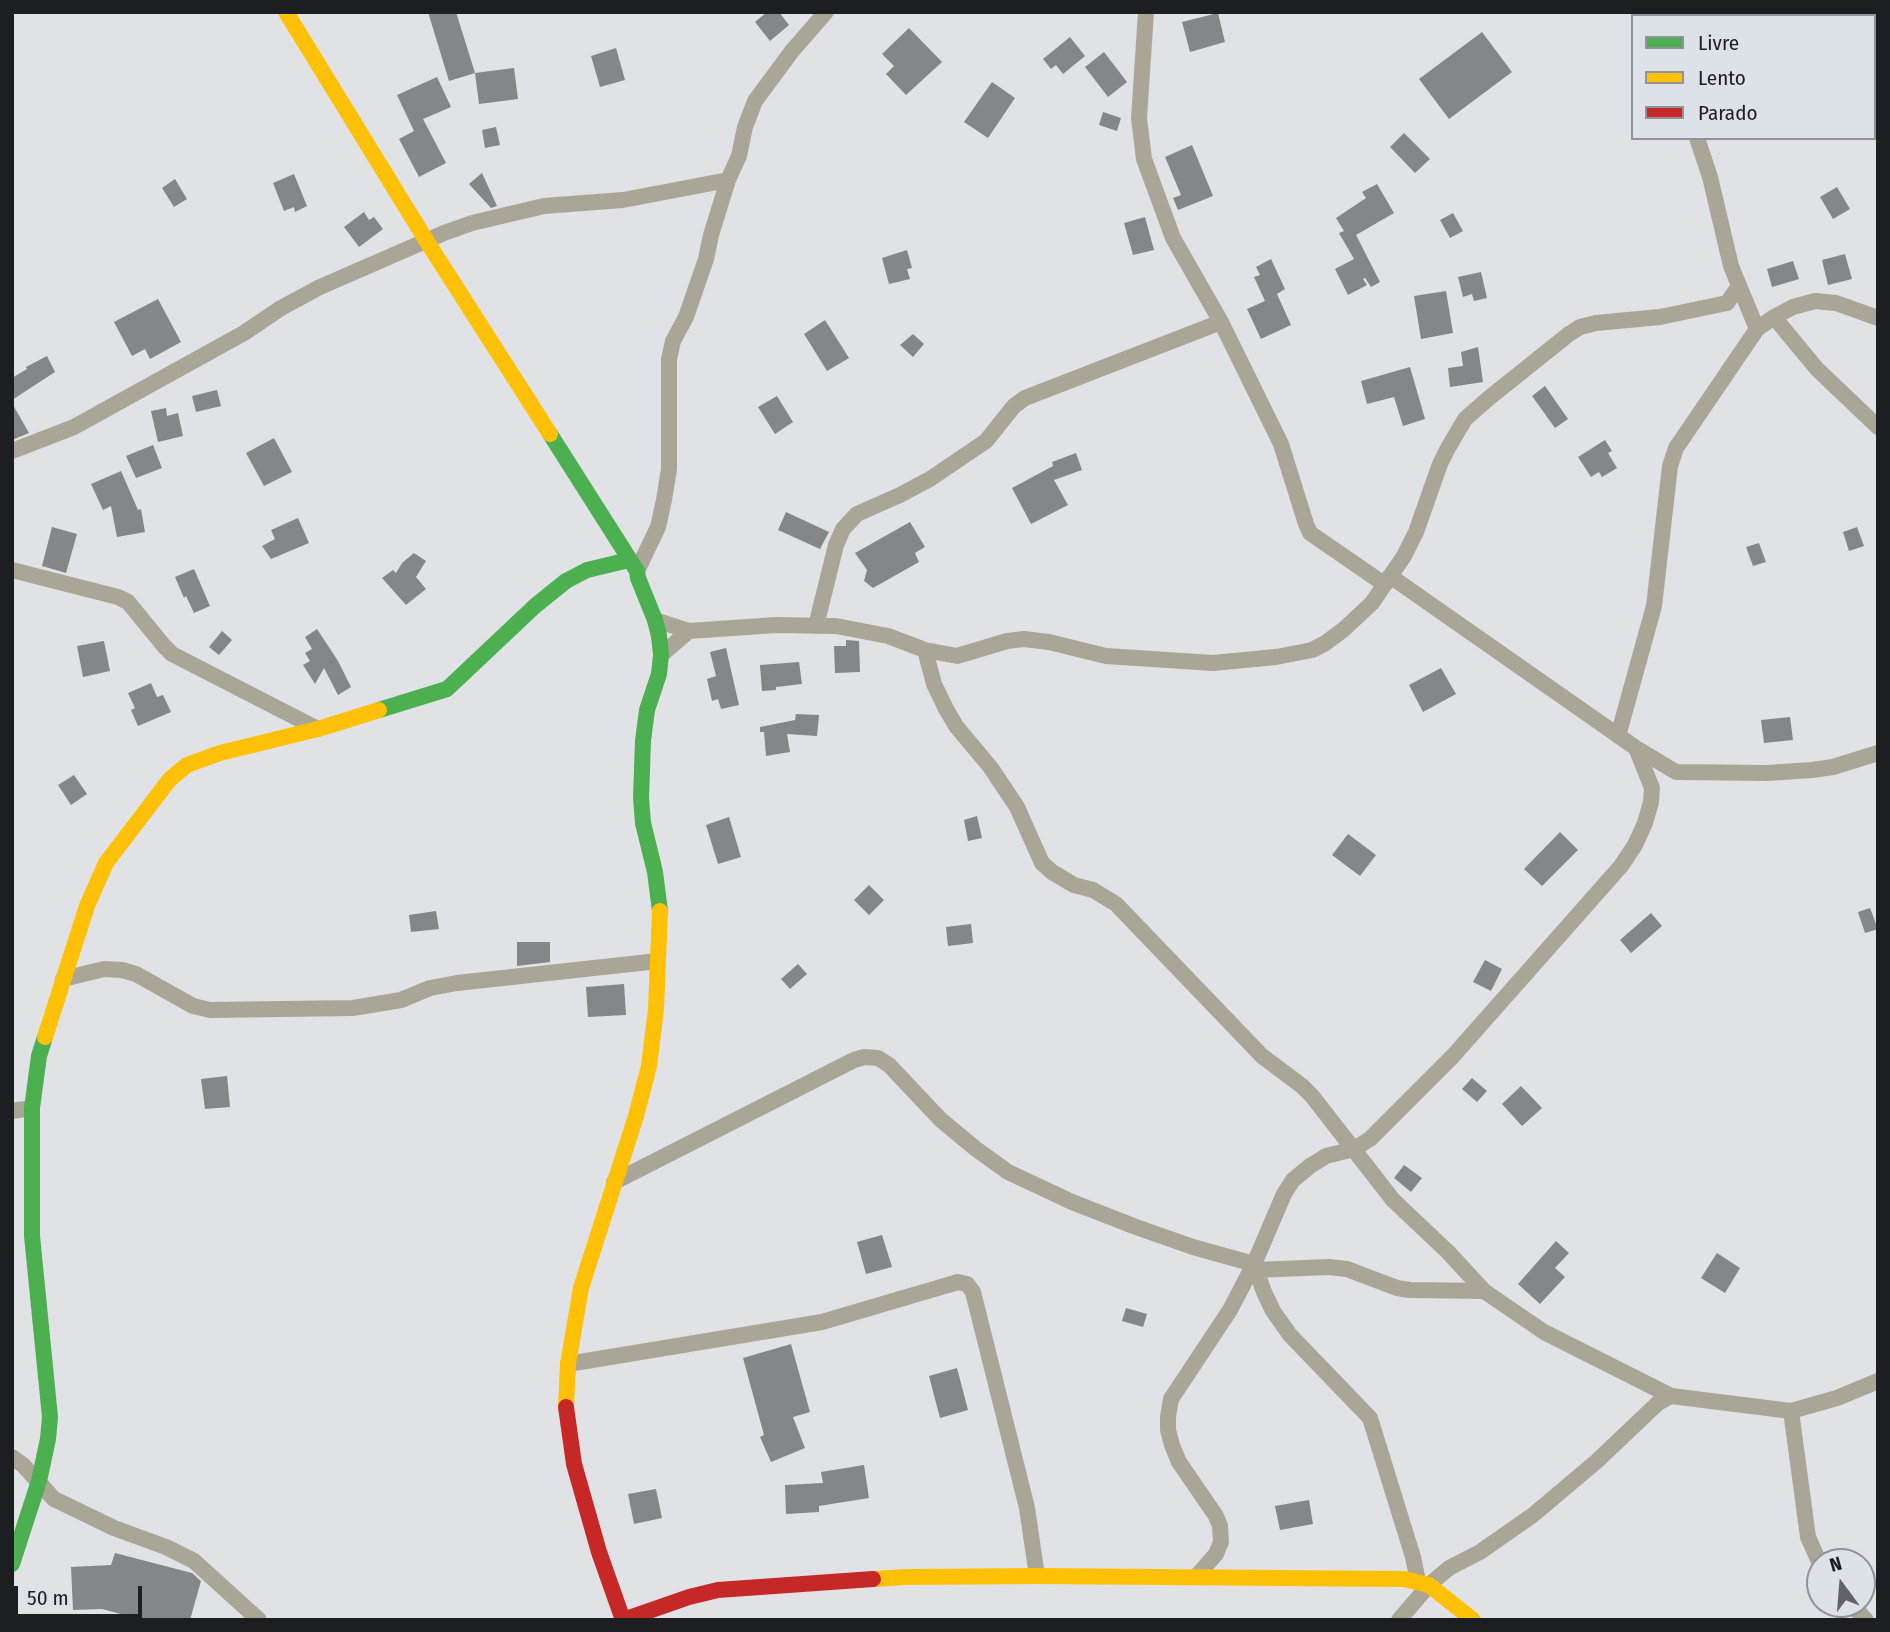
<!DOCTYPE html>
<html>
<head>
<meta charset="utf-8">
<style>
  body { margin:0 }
  #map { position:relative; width:1890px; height:1632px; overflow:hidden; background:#e0e2e5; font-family:"Fira Sans Condensed",sans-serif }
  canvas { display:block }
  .frame { position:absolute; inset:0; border:14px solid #1d1e21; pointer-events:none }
  .legend { position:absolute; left:1631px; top:14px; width:245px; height:126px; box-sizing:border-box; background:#dde1e8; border:2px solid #909398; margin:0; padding:9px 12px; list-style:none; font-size:21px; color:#1d1e21 }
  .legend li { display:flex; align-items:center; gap:14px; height:35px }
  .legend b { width:35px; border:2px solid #909398 }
  .north { position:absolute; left:1806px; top:1548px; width:70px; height:70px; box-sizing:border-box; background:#dde1e8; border:2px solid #909398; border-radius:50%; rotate:344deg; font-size:19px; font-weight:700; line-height:28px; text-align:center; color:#1d1e21 }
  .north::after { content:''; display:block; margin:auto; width:24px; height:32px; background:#616366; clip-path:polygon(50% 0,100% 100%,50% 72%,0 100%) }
  .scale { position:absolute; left:14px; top:1586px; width:128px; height:32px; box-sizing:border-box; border:4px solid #1d1e21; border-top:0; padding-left:9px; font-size:21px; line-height:24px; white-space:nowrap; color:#1d1e21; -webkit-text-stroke:5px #dde1e8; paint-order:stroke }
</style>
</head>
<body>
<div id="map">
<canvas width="1890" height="1632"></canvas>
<div class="frame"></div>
<ul class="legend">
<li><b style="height:9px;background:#4caf50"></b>Livre</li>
<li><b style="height:9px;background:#ffc107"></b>Lento</li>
<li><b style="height:9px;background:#c62828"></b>Parado</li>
</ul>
<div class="north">N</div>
<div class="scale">50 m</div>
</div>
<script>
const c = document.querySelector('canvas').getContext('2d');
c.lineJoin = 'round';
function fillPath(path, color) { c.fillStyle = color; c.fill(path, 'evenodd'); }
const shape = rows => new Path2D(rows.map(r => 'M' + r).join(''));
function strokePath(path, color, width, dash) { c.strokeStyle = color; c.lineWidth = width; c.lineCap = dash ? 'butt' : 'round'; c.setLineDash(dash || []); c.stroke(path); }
fillPath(shape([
  [428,12,456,12,475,73,449,81],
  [767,12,779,12,789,25,770,41,755,22],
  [1218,13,1225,42,1190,52,1182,22],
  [909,28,942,62,906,95,886,74,894,66,882,54],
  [1482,32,1512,72,1449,119,1419,79],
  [1070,37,1085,56,1063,74,1056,65,1051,69,1043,59],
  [616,48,625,80,600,87,591,56],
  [1104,52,1127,82,1108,97,1085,67],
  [514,68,518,99,479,104,475,73],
  [437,77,451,107,423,119,446,163,419,177,399,139,414,131,397,95],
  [992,82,1015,98,988,138,964,122],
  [1103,112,1121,118,1117,131,1099,125],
  [496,127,500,145,485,148,482,130],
  [1404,133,1430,159,1415,173,1390,147],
  [1192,145,1213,196,1178,210,1173,198,1181,195,1165,157],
  [482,173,497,206,491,208,469,184],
  [294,174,307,206,295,212,294,207,284,211,273,183],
  [175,179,187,199,174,207,162,188],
  [1377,184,1394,213,1356,235,1380,282,1371,287,1365,278,1363,279,1367,285,1348,295,1335,269,1354,259,1339,233,1344,231,1336,218,1366,198,1362,192],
  [1837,187,1850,209,1833,219,1820,197],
  [364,212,369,220,374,217,383,229,359,247,344,227],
  [1453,213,1463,231,1450,238,1440,220],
  [1145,217,1154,250,1133,255,1124,223],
  [907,250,912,268,907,269,910,279,889,284,882,258],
  [1845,254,1852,279,1828,285,1822,260],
  [1271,259,1285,289,1277,294,1291,325,1261,339,1247,309,1265,301,1254,277,1260,275,1256,267],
  [1793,261,1799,279,1772,287,1767,269],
  [1481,272,1487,298,1474,301,1472,294,1463,297,1458,277],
  [1446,291,1453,333,1421,339,1414,296],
  [158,299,181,342,150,359,145,349,132,356,114,322],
  [825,320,849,358,827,371,804,334],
  [913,334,924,344,913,357,900,345],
  [1478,347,1483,382,1450,387,1448,368,1463,366,1461,352],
  [47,356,55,372,12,400,12,378,27,369,26,367],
  [1410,367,1425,419,1403,426,1394,397,1367,404,1361,381],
  [1545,386,1568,419,1555,428,1532,396],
  [217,390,221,406,196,412,192,396],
  [777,396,793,422,775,434,758,407],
  [12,403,29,433,12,440],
  [166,408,167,416,178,413,183,436,158,442,151,411],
  [274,438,292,472,264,486,246,453],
  [1605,440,1612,451,1608,453,1617,468,1602,477,1599,472,1591,477,1578,457],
  [153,445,162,468,136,478,126,456],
  [1076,453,1082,470,1054,480,1068,505,1031,524,1012,488,1053,466,1052,462],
  [121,471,138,510,141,509,145,532,117,537,111,506,103,510,91,484],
  [786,512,829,532,820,549,778,530],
  [298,518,309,543,271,559,262,546,275,539,271,530],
  [910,522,925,547,915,553,919,562,873,588,864,581,867,570,855,553],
  [52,527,77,534,66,573,42,566],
  [1857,527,1864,546,1849,551,1843,532],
  [1759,543,1766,562,1753,566,1746,547],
  [414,553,426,561,416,577,426,589,406,605,382,578,393,570,396,573,402,563],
  [194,569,210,606,194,613,186,596,184,598,175,577],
  [317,629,338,661,351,687,338,695,324,668,315,684,303,665,310,661,305,653,312,649,305,637],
  [222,631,232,640,219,655,209,647],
  [846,640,859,641,860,672,835,673,834,646,846,646],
  [104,641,110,671,83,677,77,646],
  [726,648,739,705,721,709,718,699,712,701,707,679,716,676,710,652],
  [799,662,802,684,776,687,776,690,762,691,760,665],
  [1441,668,1456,694,1423,712,1409,685],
  [151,683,157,697,163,695,171,712,138,726,131,710,135,708,128,693],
  [796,714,819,715,817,736,787,734,790,752,766,756,764,732,760,732,760,727,795,720],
  [1790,717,1793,740,1764,743,1761,720],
  [74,775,87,794,71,805,58,785],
  [977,816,982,838,968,841,964,820],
  [729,817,741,857,718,864,706,825],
  [1560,832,1578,850,1542,886,1524,869],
  [1348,834,1376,855,1360,876,1332,855],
  [869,885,884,900,869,915,854,900],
  [1870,908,1878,929,1865,933,1858,912],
  [436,911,439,929,411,932,409,915],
  [1651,913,1662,926,1631,953,1620,940],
  [971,924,973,943,948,946,946,927],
  [517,942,550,942,550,962,517,966],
  [1485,960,1502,969,1491,991,1473,982],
  [798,964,807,974,790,989,781,979],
  [624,984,626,1015,588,1017,586,987],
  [227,1076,230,1107,205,1109,201,1079],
  [1472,1078,1487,1091,1477,1102,1462,1089],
  [1521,1086,1542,1108,1522,1126,1502,1104],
  [1404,1165,1422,1178,1411,1192,1394,1178],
  [882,1235,892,1267,866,1274,857,1242],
  [1556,1241,1569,1253,1555,1268,1565,1277,1540,1304,1518,1284],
  [1717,1253,1740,1268,1725,1293,1701,1278],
  [1126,1308,1147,1314,1143,1327,1122,1321],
  [791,1344,810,1412,793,1417,805,1448,771,1462,760,1437,764,1435,743,1358],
  [957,1368,968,1410,940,1418,929,1376],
  [864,1465,869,1498,819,1506,819,1512,786,1514,785,1485,823,1483,821,1472],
  [656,1489,662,1518,634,1524,628,1494],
  [1309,1500,1313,1524,1280,1530,1275,1506],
  [115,1553,192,1573,201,1581,190,1620,143,1620,102,1609,73,1610,71,1567,111,1565]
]), '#848688');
strokePath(shape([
  [1146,12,1139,118,1144,159,1173,238,1221,322,1281,444,1306,524,1310,533,1384,584,1390,576,1636,748,1676,772,1767,773,1812,770,1833,767,1878,753],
  [1646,12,1648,16],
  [1697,138,1710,177,1731,266,1757,329],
  [1774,317,1817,369,1878,427],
  [12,451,74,427,244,333,281,308,320,287,444,233,472,223,544,206,623,200,728,180],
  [12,570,118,597,128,602,164,646,172,654,318,729],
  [637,571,658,527,664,500,669,469,669,359,673,341,686,317,706,259,711,235,728,180,739,156,745,127,755,101,792,51,826,12],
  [655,620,689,631,776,625,836,626,888,636,925,650,957,656,1007,641,1024,639,1049,642,1106,656,1213,663,1276,657,1312,650,1324,644,1343,630,1372,603,1404,556,1416,532,1440,464,1448,448,1465,419,1489,398,1569,334,1580,327,1596,323,1660,317,1727,303,1739,286],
  [816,626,836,545,843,529,857,514,900,495,930,479,986,441,1014,406,1025,398,1221,322],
  [925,650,934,684,946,709,956,726,991,768,1017,807,1042,863,1052,872,1074,885,1093,890,1116,904,1262,1056,1302,1086,1312,1096,1393,1200,1448,1252,1484,1291,1544,1332,1671,1396],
  [661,655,689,631],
  [1618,736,1654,606,1670,466,1676,448,1757,329,1774,317,1793,307,1815,301,1836,303,1878,318],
  [63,979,104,969,122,970,136,974,193,1006,210,1010,353,1008,401,1000,430,988,457,983,658,961],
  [12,1111,32,1108],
  [614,1182,854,1060,864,1057,878,1058,889,1065,941,1120,976,1149,1008,1172,1072,1202,1136,1227,1193,1247,1254,1264,1264,1292,1273,1311,1290,1335,1370,1418,1413,1557,1418,1581],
  [1255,1270,1329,1267,1347,1269,1397,1288,1410,1290,1484,1291],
  [568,1364,822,1322,958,1282,967,1284,973,1292,1027,1508,1037,1576],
  [1791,1411,1808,1537,1820,1564],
  [12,1457,23,1465,54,1499,114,1528,166,1547,194,1561,259,1620],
  [1196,1577,1216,1554,1221,1542,1220,1526,1216,1516,1179,1462,1172,1445,1168,1430,1168,1417,1171,1399,1230,1310,1254,1264,1284,1194,1293,1180,1310,1166,1326,1156,1354,1149,1370,1139,1453,1056,1621,866,1635,845,1645,823,1651,802,1652,788,1636,748],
  [1851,1604,1866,1620],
  [1399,1620,1429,1585,1449,1568,1480,1552,1533,1515,1597,1461,1658,1403,1671,1396,1791,1411,1837,1398,1878,1381]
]), '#aaa697', 16);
strokePath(shape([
  [550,434,637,571,638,578,655,620,659,636,661,655,659,674,647,710,643,741,641,798,643,823,655,872,660,911],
  [379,710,447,689,535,606,566,581,587,570,629,560],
  [12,1564,39,1481,48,1439,50,1417,32,1236,32,1108,39,1056,45,1037]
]), '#4caf50', 16);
strokePath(shape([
  [286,12,426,240,550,434],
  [45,1037,87,906,106,863,170,779,187,765,220,753,318,729,379,710],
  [566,1407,568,1364,581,1288,636,1116,649,1066,656,1009,660,911],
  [873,1579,906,1577,1037,1576,1404,1579,1429,1585,1473,1620]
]), '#ffc107', 16);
strokePath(shape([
  [566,1407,574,1464,599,1552,623,1620,689,1597,718,1590,873,1579]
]), '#c62828', 16);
</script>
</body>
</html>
